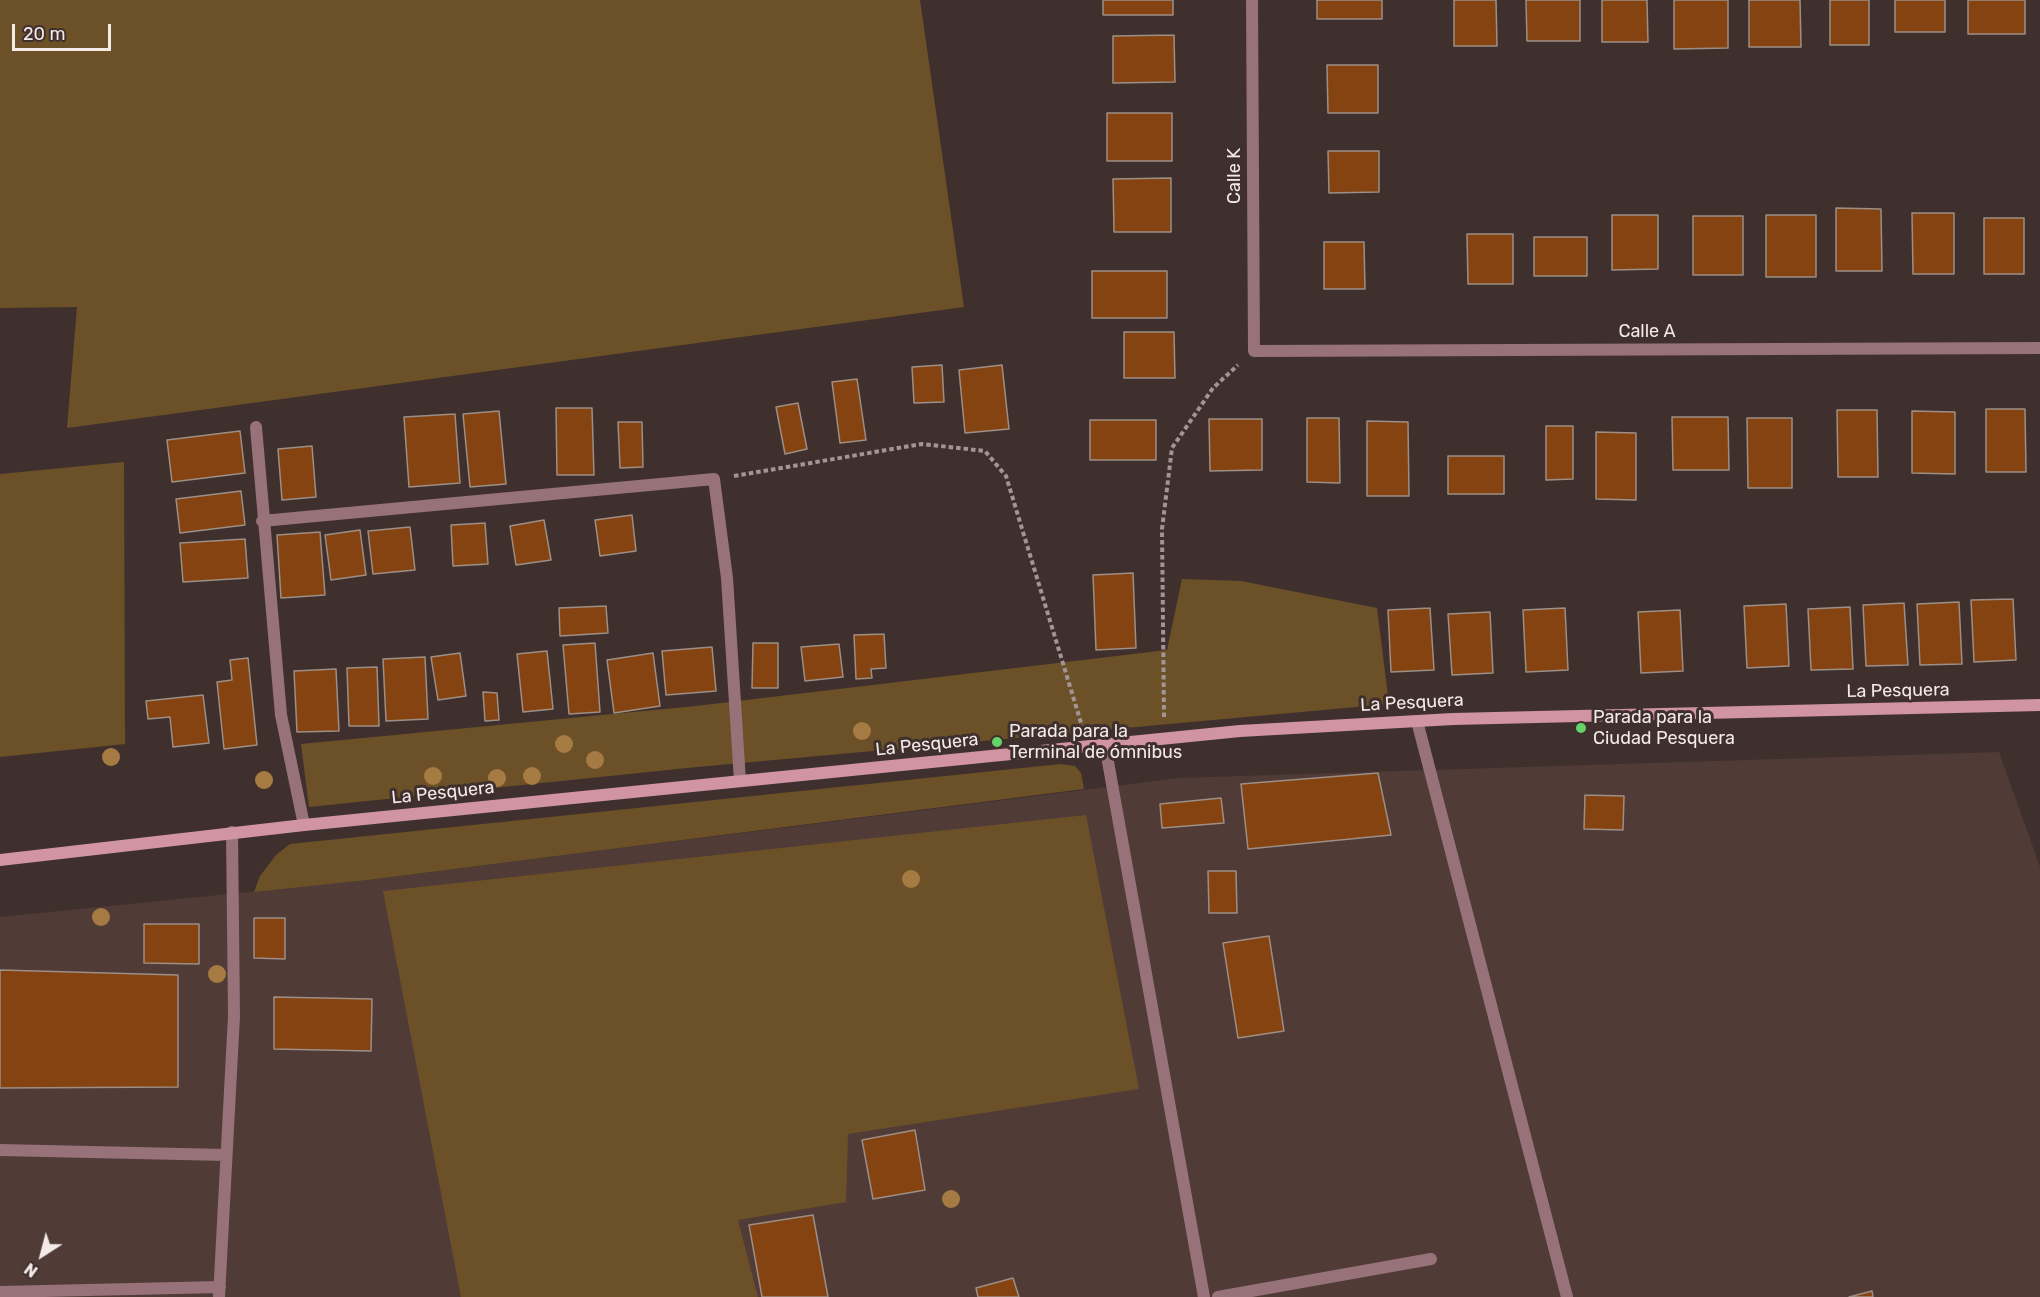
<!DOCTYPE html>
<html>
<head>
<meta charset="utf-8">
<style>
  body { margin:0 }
  #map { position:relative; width:2040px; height:1297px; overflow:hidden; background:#3f302e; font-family:Rubik,sans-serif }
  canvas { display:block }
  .north { position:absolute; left:12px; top:1225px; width:60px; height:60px; -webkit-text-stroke:4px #3f302e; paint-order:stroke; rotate:216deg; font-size:16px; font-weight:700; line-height:24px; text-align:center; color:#f3eae8 }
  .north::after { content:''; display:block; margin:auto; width:21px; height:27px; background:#f3eae8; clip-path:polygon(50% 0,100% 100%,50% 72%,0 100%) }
  .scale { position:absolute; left:12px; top:24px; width:99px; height:27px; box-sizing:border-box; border:3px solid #f3eae8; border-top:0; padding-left:8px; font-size:18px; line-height:21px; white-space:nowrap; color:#f3eae8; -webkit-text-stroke:4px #3f302e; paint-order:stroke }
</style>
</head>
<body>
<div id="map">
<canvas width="2040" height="1297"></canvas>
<div class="north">N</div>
<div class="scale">20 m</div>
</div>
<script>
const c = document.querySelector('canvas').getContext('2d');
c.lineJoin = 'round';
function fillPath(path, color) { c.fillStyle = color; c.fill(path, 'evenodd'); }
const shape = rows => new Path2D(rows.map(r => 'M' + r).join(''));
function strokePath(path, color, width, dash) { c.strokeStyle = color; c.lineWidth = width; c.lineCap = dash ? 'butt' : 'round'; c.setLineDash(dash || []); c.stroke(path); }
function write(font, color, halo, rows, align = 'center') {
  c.font = font + ' Rubik,sans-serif'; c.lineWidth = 6; c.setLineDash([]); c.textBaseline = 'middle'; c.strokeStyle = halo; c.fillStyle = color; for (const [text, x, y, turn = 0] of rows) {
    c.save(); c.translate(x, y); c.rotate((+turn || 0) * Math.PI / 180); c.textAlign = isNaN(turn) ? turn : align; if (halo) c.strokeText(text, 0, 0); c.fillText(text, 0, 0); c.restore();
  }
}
fillPath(shape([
  [1999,752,2040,867,2040,1297,0,1297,0,917,368,880,1179,778]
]), '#503b37');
fillPath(shape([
  [0,0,920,0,964,307,67,428,77,307,0,308],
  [124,462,125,744,0,757,0,474],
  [1182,579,1241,581,1377,608,1389,704,697,767,309,807,301,744,696,706,1167,650],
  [1061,764,1075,766,1081,773,1084,789,368,880,254,892,260,876,276,855,290,844],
  [1086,815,1139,1089,848,1134,846,1202,738,1220,758,1297,461,1297,383,891]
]), '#6c5128');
const building = shape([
  [1103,0,1173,0,1173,15,1103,15,1103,0],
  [1317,0,1382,0,1382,19,1317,19,1317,0],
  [1454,0,1496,0,1497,46,1454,46,1454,0],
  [1526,0,1580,0,1580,41,1527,41,1526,0],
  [1602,0,1647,0,1648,42,1602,42,1602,0],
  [1674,0,1728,0,1728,48,1674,49,1674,0],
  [1749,0,1800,0,1801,47,1749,47,1749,0],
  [1830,0,1869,0,1869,45,1830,45,1830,0],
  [1895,0,1945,0,1945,32,1895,32,1895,0],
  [1968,0,2025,0,2025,34,1968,34,1968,0],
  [1174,35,1175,82,1113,83,1113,36,1174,35],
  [1327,65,1378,65,1378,113,1328,113,1327,65],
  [1107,113,1172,113,1172,161,1107,161,1107,113],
  [1328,151,1379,151,1379,192,1329,193,1328,151],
  [1171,178,1171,232,1114,232,1113,179,1171,178],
  [1836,208,1881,209,1882,271,1836,271,1836,208],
  [1912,213,1954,213,1954,274,1913,274,1912,213],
  [1612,215,1658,215,1658,269,1612,270,1612,215],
  [1766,215,1816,215,1816,277,1766,277,1766,215],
  [1693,216,1743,216,1743,275,1693,275,1693,216],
  [1984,218,2024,218,2024,274,1984,274,1984,218],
  [1467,234,1513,234,1513,284,1468,284,1467,234],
  [1534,237,1587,237,1587,276,1534,276,1534,237],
  [1324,242,1364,242,1365,289,1324,289,1324,242],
  [1092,271,1167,271,1167,318,1092,318,1092,271],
  [1124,332,1174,332,1175,378,1124,378,1124,332],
  [942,365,944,402,914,403,912,367,942,365],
  [1002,365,1009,429,965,433,959,370,1002,365],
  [857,379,866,440,840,443,832,382,857,379],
  [798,403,807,449,785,454,776,407,798,403],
  [556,408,592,408,594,475,557,475,556,408],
  [1986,409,2025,409,2026,472,1986,472,1986,409],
  [1837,410,1877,410,1878,477,1838,477,1837,410],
  [499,411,506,484,470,487,463,414,499,411],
  [1912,411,1955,412,1955,474,1912,473,1912,411],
  [455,414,460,483,409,487,404,417,455,414],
  [1672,417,1728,417,1729,470,1673,470,1672,417],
  [1307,418,1339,418,1340,483,1307,482,1307,418],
  [1747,418,1792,418,1792,488,1748,488,1747,418],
  [1209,419,1262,419,1262,470,1210,471,1209,419],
  [1090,420,1156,420,1156,460,1090,460,1090,420],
  [1367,421,1408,422,1409,496,1367,496,1367,421],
  [618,422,642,422,643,467,620,468,618,422],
  [1546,426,1573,426,1573,479,1546,480,1546,426],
  [240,431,245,473,172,482,167,440,240,431],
  [1596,432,1636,433,1636,500,1596,499,1596,432],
  [312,446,316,497,282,500,278,449,312,446],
  [1448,456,1504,456,1504,494,1448,494,1448,456],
  [241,491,245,525,180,533,176,499,241,491],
  [632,515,636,551,600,556,595,520,632,515],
  [544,520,551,560,516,565,510,526,544,520],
  [485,523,488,564,453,566,451,525,485,523],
  [410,527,415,570,373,574,368,531,410,527],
  [360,530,366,575,331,580,325,535,360,530],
  [320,532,325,595,281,598,277,535,320,532],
  [245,539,248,578,183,582,180,543,245,539],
  [1133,573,1136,648,1096,650,1093,575,1133,573],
  [2013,599,2016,660,1974,662,1971,600,2013,599],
  [1959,602,1962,664,1920,665,1917,604,1959,602],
  [1904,603,1908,665,1866,666,1863,605,1904,603],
  [1786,604,1789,666,1747,668,1744,606,1786,604],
  [606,606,608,633,560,636,559,608,606,606],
  [1850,607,1853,669,1811,670,1808,609,1850,607],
  [1430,608,1434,670,1391,672,1388,610,1430,608],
  [1565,608,1568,670,1526,672,1523,610,1565,608],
  [1680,610,1683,671,1641,673,1638,612,1680,610],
  [1490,612,1493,673,1452,675,1448,614,1490,612],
  [884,634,886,668,871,669,872,678,856,679,854,635,884,634],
  [595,643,600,712,569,714,563,645,595,643],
  [753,643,778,643,778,688,752,688,753,643],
  [839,644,843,677,805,681,801,647,839,644],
  [712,647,716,691,666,695,662,651,712,647],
  [547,651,553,709,523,712,517,654,547,651],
  [460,653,466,696,438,700,431,657,460,653],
  [653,653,660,706,614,713,607,660,653,653],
  [425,657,428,719,386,721,383,659,425,657],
  [248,658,257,745,224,749,217,682,232,680,230,660,248,658],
  [377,667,379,726,349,726,347,668,377,667],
  [336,669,339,731,297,732,294,671,336,669],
  [483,692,497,693,499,720,485,721,483,692],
  [203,695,209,743,173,747,170,717,148,719,146,701,203,695],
  [1378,773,1391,835,1248,849,1241,784,1378,773],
  [1585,795,1624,796,1623,830,1584,829,1585,795],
  [1221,798,1224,823,1162,828,1160,804,1221,798],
  [1208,871,1236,871,1237,913,1209,913,1208,871],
  [254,918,285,918,285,959,254,958,254,918],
  [144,924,199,924,199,964,144,963,144,924],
  [1269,936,1284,1031,1238,1038,1223,943,1269,936],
  [0,970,178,975,178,1087,0,1088,0,970],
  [274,997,372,999,371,1051,274,1049,274,997],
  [915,1130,925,1190,873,1199,862,1140,915,1130],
  [813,1215,828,1297,762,1297,749,1225,813,1215],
  [1013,1278,1019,1297,978,1297,976,1288,1013,1278],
  [1872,1291,1873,1297,1849,1297,1872,1291]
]);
fillPath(building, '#854311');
strokePath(building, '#9d8f86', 1.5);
strokePath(shape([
  [734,476,922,444,985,451,1006,476,1082,726],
  [1164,717,1162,529,1172,448,1213,388,1238,365]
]), '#a29694', 4, [4.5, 3]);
strokePath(shape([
  [1417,721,1567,1297],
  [1105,745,1204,1297],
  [0,1150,226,1155],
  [0,1292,220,1287],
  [219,1297,234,1016,232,832],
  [1218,1297,1431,1259]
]), '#987279', 12);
strokePath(shape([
  [256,427,281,715,304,825],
  [262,521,714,479,727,578,740,781]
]), '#987279', 12);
strokePath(shape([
  [1252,0,1254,351,2040,348]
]), '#987279', 12);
strokePath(shape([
  [0,860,304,825,1240,731,1453,719,2040,705]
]), '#d095a0', 12);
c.fillStyle = '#a57b43';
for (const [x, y] of [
  [862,731],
  [564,744],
  [111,757],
  [595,760],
  [433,776],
  [532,776],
  [497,778],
  [264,780],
  [911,879],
  [101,917],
  [217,974],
  [951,1199]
]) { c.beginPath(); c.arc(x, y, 9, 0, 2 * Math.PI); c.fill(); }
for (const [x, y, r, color] of [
  [1581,728,6,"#64d468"],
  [997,742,6,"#64d468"]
]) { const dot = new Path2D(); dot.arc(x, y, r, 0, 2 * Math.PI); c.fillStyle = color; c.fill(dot); strokePath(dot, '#3f302e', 2); }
write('18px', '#f3eae8', '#3f302e', [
  ["Calle K",1235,176,-90],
  ["Calle A",1647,332],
  ["La Pesquera",1898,691,-1],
  ["La Pesquera",1412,703,-3],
  ["La Pesquera",927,745,-6],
  ["La Pesquera",443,793,-6]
]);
write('18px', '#f3eae8', '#3f302e', [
  ["Parada para la",1593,718],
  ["Ciudad Pesquera",1593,739],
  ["Parada para la",1009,732],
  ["Terminal de ómnibus",1009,753]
], 'left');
</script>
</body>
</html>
